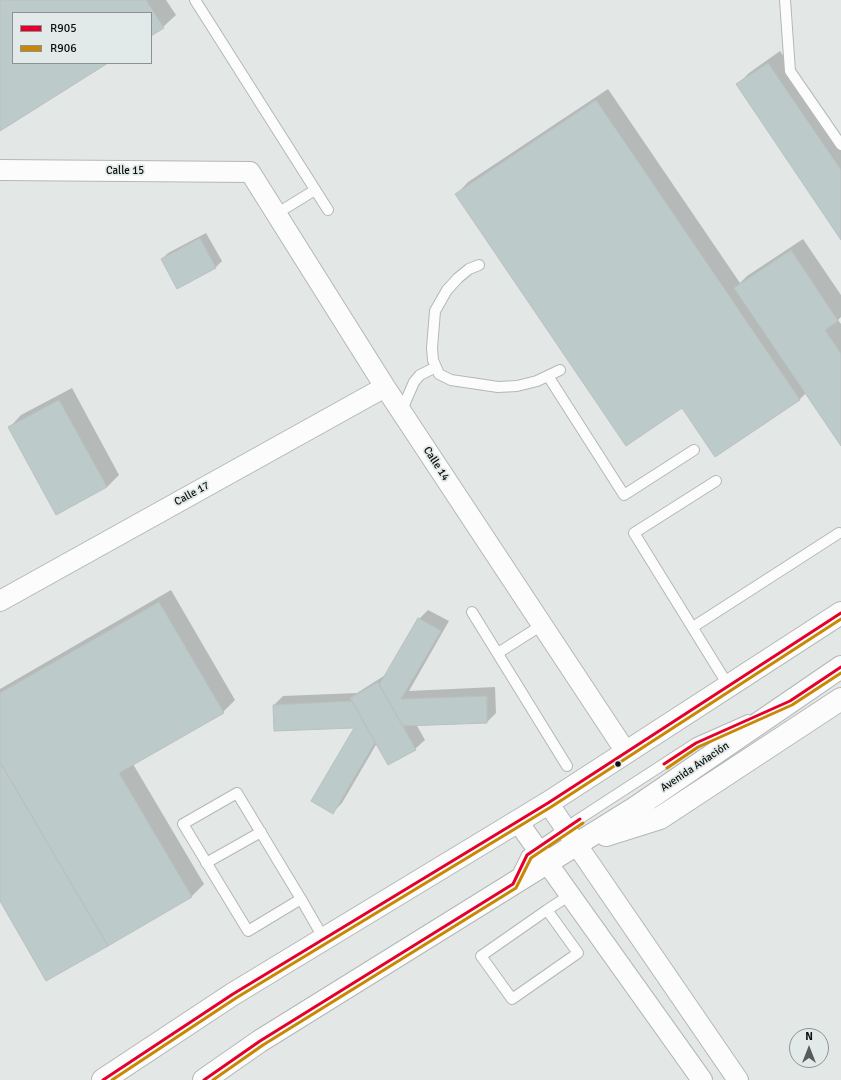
<!DOCTYPE html>
<html>
<head>
<meta charset="utf-8">
<style>
  body { margin:0 }
  #map { position:relative; width:841px; height:1080px; overflow:hidden; background:#e3e8e7; font-family:Signika,sans-serif }
  canvas { display:block }
  .legend { position:absolute; left:12px; top:12px; width:140px; height:52px; box-sizing:border-box; background:#e1eae8; border:1px solid #8c9291; margin:0; padding:5px 7px; list-style:none; font-size:12px; color:#0c0f0e }
  .legend li { display:flex; align-items:center; gap:8px; height:20px }
  .legend b { width:20px; border:1px solid #8c9291 }
  .north { position:absolute; left:789px; top:1028px; width:40px; height:40px; box-sizing:border-box; background:#e1eae8; border:1px solid #8c9291; border-radius:50%; rotate:0deg; font-size:11px; font-weight:700; line-height:16px; text-align:center; color:#0c0f0e }
  .north::after { content:''; display:block; margin:auto; width:14px; height:18px; background:#575b5a; clip-path:polygon(50% 0,100% 100%,50% 72%,0 100%) }
</style>
</head>
<body>
<div id="map">
<canvas width="841" height="1080"></canvas>
<ul class="legend">
<li><b style="height:5px;background:#e4002b"></b>R905</li>
<li><b style="height:5px;background:#c88803"></b>R906</li>
</ul>
<div class="north">N</div>
</div>
<script>
const c = document.querySelector('canvas').getContext('2d');
c.lineJoin = 'round';
function fillPath(path, color) { c.fillStyle = color; c.fill(path, 'evenodd'); }
const shape = rows => new Path2D(rows.map(r => 'M' + r).join(''));
function strokePath(path, color, width, dash) { c.strokeStyle = color; c.lineWidth = width; c.lineCap = dash ? 'butt' : 'round'; c.setLineDash(dash || []); c.stroke(path); }
function write(font, color, halo, rows, align = 'center') {
  c.font = font + ' Signika,sans-serif'; c.lineWidth = 3.5; c.setLineDash([]); c.textBaseline = 'middle'; c.strokeStyle = halo; c.fillStyle = color; for (const [text, x, y, turn = 0] of rows) {
    c.save(); c.translate(x, y); c.rotate((+turn || 0) * Math.PI / 180); c.textAlign = isNaN(turn) ? turn : align; if (halo) c.strokeText(text, 0, 0); c.fillText(text, 0, 0); c.restore();
  }
}
fillPath(shape([
  [0,0,166,0,176,15,163,27,151,35,151,13,13,13,13,63,106,63,0,130],
  [780,51,841,140,841,238,737,85,749,73],
  [608,89,740,283,747,276,803,239,841,295,841,317,838,320,841,324,841,444,806,393,799,400,682,407,456,195,468,182],
  [206,233,222,261,216,267,177,288,162,259,168,253],
  [72,388,119,475,107,487,9,428,21,415],
  [171,590,235,700,223,712,133,764,204,884,191,897,0,899,0,689],
  [428,610,449,621,409,691,495,687,496,713,487,722,416,724,425,740,415,749,389,764,377,743,342,803,333,812,356,727,275,730,274,705,283,696,357,693,387,674,419,619]
]), '#0003');
const building = shape([
  [0,0,146,0,164,28,151,36,151,13,13,13,13,63,108,63,0,131,0,0],
  [768,63,841,170,841,240,736,84,768,63],
  [596,100,800,400,715,457,682,408,626,446,455,194,596,100],
  [200,238,216,268,177,289,161,259,200,238],
  [791,250,838,321,825,330,841,354,841,446,734,288,791,250],
  [59,400,107,487,56,515,8,427,59,400],
  [159,602,224,713,119,773,192,897,108,946,0,762,0,693,159,602],
  [418,618,441,631,401,699,487,696,487,723,403,726,379,685,418,618],
  [378,682,416,750,388,765,350,698,378,682],
  [352,701,375,742,333,814,311,801,354,728,274,731,273,705,352,701],
  [0,762,108,946,46,981,0,901,0,762]
]);
fillPath(building, '#bccaca');
strokePath(building, '#bbbfbf', 1);
const service = shape([
  [195,0,328,210],
  [785,0,790,71,841,145],
  [276,214,315,190],
  [479,265,469,269,458,278,447,290,435,311,432,348,433,360,439,374,451,380,498,387,517,386,537,381,560,370],
  [548,376,624,495,694,450],
  [401,412,414,382,420,375,436,367],
  [716,481,634,533,728,685],
  [472,612,567,766],
  [693,627,839,533],
  [498,653,542,625],
  [237,793,301,899,248,931,183,824,237,793],
  [206,863,261,832],
  [516,877,527,855,576,821,696,743,748,720],
  [301,899,324,939],
  [547,910,578,953,512,999,481,956,547,910,570,895]
]);
const minor = shape([
  [0,170,250,172,385,387,626,752],
  [0,601,385,387],
  [548,803,738,1080],
  [518,822,702,1080]
]);
const primary = shape([
  [606,835,660,818,841,699],
  [103,1080,233,994,548,803,841,613],
  [204,1080,260,1041,635,808,841,667]
]);
strokePath(service, '#b4b7b7', 12);
strokePath(minor, '#b4b7b7', 22);
strokePath(primary, '#b4b7b7', 24);
strokePath(service, '#fbfcfb', 10);
strokePath(minor, '#fbfcfb', 20);
strokePath(primary, '#fbfcfb', 22);
strokePath(shape([
  [664,764,696,743,790,701,841,667],
  [103,1080,233,994,548,803,841,613],
  [204,1080,260,1041,513,884,527,855,580,819]
]), '#e4002b', 3);
strokePath(shape([
  [667,768,698,747,792,705,841,673],
  [112,1080,236,998,551,807,841,619],
  [213,1080,263,1045,516,888,531,858,583,823]
]), '#c88803', 3);
for (const [x, y, r, color] of [
  [618,764,3.5,"#0c0f0e"]
]) { const dot = new Path2D(); dot.arc(x, y, r, 0, 2 * Math.PI); c.fillStyle = color; c.fill(dot); strokePath(dot, '#e1eae8', 1.5); }
write('11px', '#0c0f0e', '#e1eae8', [
  ["Calle 15",125,171],
  ["Calle 14",436,464,57],
  ["Calle 17",192,494,-29],
  ["Avenida Aviación",695,767,-34]
]);
</script>
</body>
</html>
